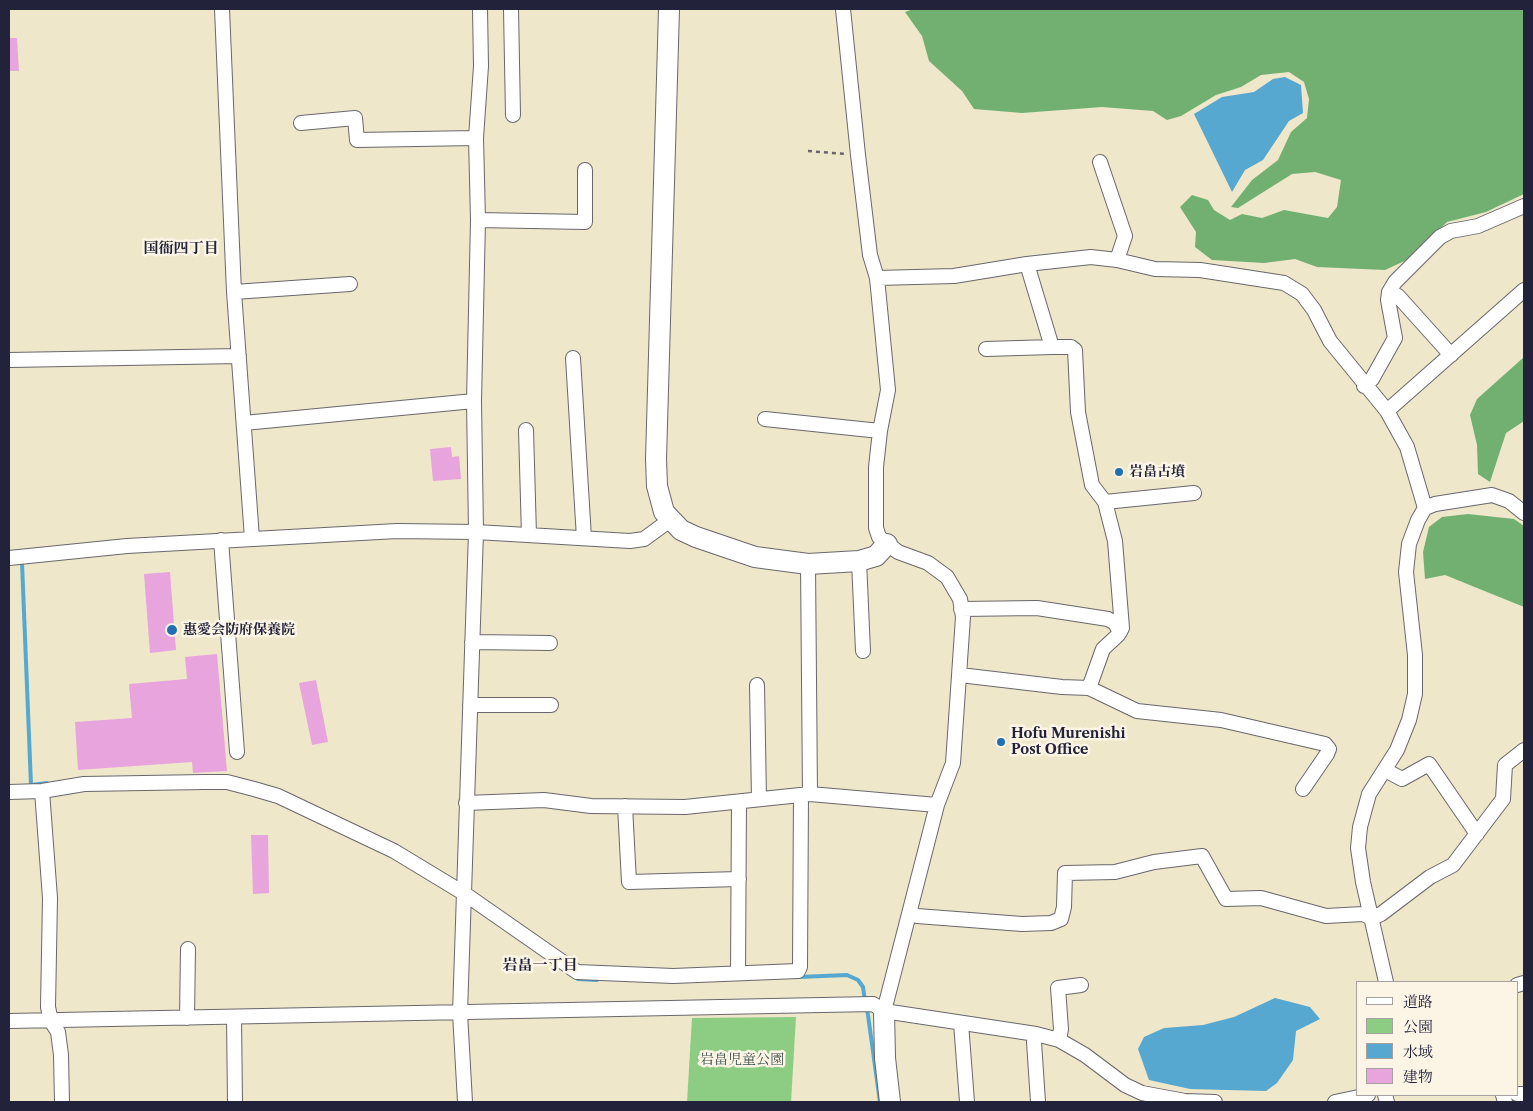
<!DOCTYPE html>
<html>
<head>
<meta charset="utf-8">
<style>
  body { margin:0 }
  #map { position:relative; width:1533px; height:1111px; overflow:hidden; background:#eee7ca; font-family:"Libre Caslon Text","Noto Serif JP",serif }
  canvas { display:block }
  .frame { position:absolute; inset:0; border:10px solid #22223b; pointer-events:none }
  .legend { position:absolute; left:1356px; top:981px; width:162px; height:115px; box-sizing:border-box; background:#fcf5e5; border:1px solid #a5a1a1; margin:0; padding:6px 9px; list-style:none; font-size:15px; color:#22223b }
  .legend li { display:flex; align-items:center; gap:10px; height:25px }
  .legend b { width:25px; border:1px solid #a5a1a1 }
</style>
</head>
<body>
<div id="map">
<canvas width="1533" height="1111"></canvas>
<div class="frame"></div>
<ul class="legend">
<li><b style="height:6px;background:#fff"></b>道路</li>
<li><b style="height:14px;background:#8dcc83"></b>公園</li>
<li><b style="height:14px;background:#56a8d1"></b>水域</li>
<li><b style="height:14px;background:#e8a4dc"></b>建物</li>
</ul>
</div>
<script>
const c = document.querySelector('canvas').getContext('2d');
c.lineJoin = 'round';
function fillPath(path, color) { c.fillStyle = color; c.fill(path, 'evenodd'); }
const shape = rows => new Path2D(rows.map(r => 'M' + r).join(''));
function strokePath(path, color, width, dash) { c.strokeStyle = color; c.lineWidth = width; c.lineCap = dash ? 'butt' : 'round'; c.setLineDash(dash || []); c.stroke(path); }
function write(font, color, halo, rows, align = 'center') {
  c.font = font + ' "Libre Caslon Text","Noto Serif JP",serif'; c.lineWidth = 5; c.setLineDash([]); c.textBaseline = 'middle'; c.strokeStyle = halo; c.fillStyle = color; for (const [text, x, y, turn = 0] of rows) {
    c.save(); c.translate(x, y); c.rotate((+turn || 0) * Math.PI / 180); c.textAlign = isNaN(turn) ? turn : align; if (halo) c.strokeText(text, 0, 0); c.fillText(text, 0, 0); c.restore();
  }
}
fillPath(shape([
  [796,1017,791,1102,687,1102,692,1018]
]), '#8dcc83');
fillPath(shape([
  [913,9,1524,9,1524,194,1486,212,1447,222,1411,258,1385,270,1317,267,1295,259,1264,263,1212,260,1195,247,1196,232,1180,207,1192,195,1208,200,1214,210,1230,220,1242,214,1262,218,1284,210,1328,218,1337,207,1341,180,1315,172,1292,174,1238,208,1231,207,1252,180,1278,160,1291,132,1307,118,1309,99,1304,82,1289,72,1261,75,1241,87,1216,95,1181,116,1167,120,1153,111,1102,107,1022,113,974,109,962,91,929,61,922,36,905,12],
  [1524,357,1524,421,1506,433,1490,482,1478,474,1477,445,1470,415,1477,399],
  [1468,514,1514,519,1524,526,1524,607,1445,575,1425,579,1423,552,1429,527,1442,517]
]), '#72b071');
fillPath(shape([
  [1285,77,1301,85,1303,113,1289,121,1263,160,1245,170,1232,192,1194,114,1222,97,1254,92,1273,79],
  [1275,998,1310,1007,1320,1019,1296,1031,1293,1060,1277,1083,1266,1091,1190,1089,1149,1080,1138,1049,1144,1037,1164,1028,1203,1025,1234,1017]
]), '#56a8d1');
strokePath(shape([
  [20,563,22,563,31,785,47,783],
  [575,977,578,979,597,980],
  [799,977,847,975,858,980,863,987,865,1001],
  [867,1008,880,1102]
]), '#56a8d1', 4);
fillPath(shape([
  [9,38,17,38,19,71,9,71],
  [451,447,452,457,459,456,461,479,433,481,430,449],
  [170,572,176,650,150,653,144,574],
  [217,654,227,771,193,773,192,762,78,770,75,722,132,718,129,684,187,679,185,657],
  [316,680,328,742,312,745,299,683],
  [251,835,268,835,269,893,253,894]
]), '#e8a4dc');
const street = shape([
  [222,9,234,292,252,538],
  [511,9,513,115],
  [843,9,858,155,870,255,877,278,888,390,880,431,876,467,876,528,879,537,898,552,928,563,947,577,960,599,963,617,953,763,937,805,884,1011],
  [301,123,355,118,357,140,476,138],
  [1100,162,1125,236,1117,260],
  [478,220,585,222,585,170],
  [1027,264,1052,347],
  [877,278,954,276,1027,264,1091,257,1117,260,1155,269,1200,270,1284,283,1302,294,1314,310,1330,341,1387,411,1407,447,1425,508],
  [234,292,350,284],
  [1389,292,1398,296,1451,355],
  [986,349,1052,347,1071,347,1075,350,1078,412,1092,485,1105,502,1115,541,1122,628,1118,635,1103,649,1089,688],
  [573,358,584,538],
  [9,360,239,356],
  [1364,386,1372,379,1395,338,1388,300,1389,292,1395,282,1440,237,1451,231,1478,226,1524,206],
  [1387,411,1524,290],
  [765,419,880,431],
  [244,423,474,401],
  [526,430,529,535],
  [1105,502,1194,493],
  [221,540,237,752],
  [9,558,127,546,397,531,476,532,630,541,644,539,670,520],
  [859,561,863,651],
  [808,564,810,794],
  [961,609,1037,608,1108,619,1115,623,1120,632],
  [472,642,550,643],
  [960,675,1062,687,1089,688,1137,711,1221,720,1325,744,1329,749,1327,754,1303,789],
  [757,685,759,799],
  [470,705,551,705],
  [1385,770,1402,779,1429,764,1477,834],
  [42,791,50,898,48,1007,51,1021,58,1032,61,1055,62,1102],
  [9,792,42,791,84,784,205,782,227,782,254,789,278,796,394,851,465,894,577,972,673,976,798,971,800,967,801,795],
  [466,803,544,800,591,806,685,807,810,794,937,805],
  [625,806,629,882,739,879],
  [910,913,917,916,1022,924,1051,923,1061,919,1064,907,1065,873,1115,872,1154,862,1202,856,1226,899,1261,898,1326,916,1363,914,1372,918,1381,914,1430,877,1453,865,1503,799,1505,765,1524,750],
  [738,973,739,802],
  [1386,982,1363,882,1358,848,1360,827,1369,794,1397,750,1409,720,1415,694,1415,655,1406,572,1409,544,1418,520,1425,508,1435,504,1492,495,1509,501,1524,513],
  [1517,985,1524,983],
  [187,1018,188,949],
  [234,1018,235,1102],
  [9,1021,873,1004,884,1011,1036,1034,1059,1040,1085,1055,1125,1085,1142,1093,1185,1101,1215,1102],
  [961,1023,967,1102],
  [1036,1034,1034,1042,1038,1102],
  [1059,1040,1061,1029,1058,988,1081,985],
  [1517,1094,1524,1094],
  [1385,1095,1387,1102],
  [1503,1095,1505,1102],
  [465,1102,460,1013,476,532,474,401,478,220,476,138,481,66,480,9],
  [1335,1102,1368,1095]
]);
const secondary = shape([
  [669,9,656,459,657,486,664,512,681,530,696,537,755,557,808,564,859,561,876,556,887,544],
  [884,1011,885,1058,890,1102]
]);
strokePath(street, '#69676d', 16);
strokePath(secondary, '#69676d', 22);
strokePath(shape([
  [808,151,846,154]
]), '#69676d', 2.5, [4, 4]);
strokePath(street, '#fff', 14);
strokePath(secondary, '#fff', 20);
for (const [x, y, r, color] of [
  [1119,472,5,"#1f6fb2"],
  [172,630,6,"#1f6fb2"],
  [1001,742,5,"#1f6fb2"]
]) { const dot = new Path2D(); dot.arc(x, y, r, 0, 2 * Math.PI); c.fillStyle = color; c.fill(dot); strokePath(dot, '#fcf5e5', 2); }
write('bold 14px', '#22223b', '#fcf5e5', [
  ["岩畠古墳",1129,472],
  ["惠愛会防府保養院",183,630],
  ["Hofu Murenishi",1011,734],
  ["Post Office",1011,750]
], 'left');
write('14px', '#425551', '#fcf5e5', [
  ["岩畠児童公園",742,1060]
]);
write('bold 15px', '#22223b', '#fcf5e5', [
  ["国衙四丁目",181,249],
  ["岩畠一丁目",540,966]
]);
</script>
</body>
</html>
